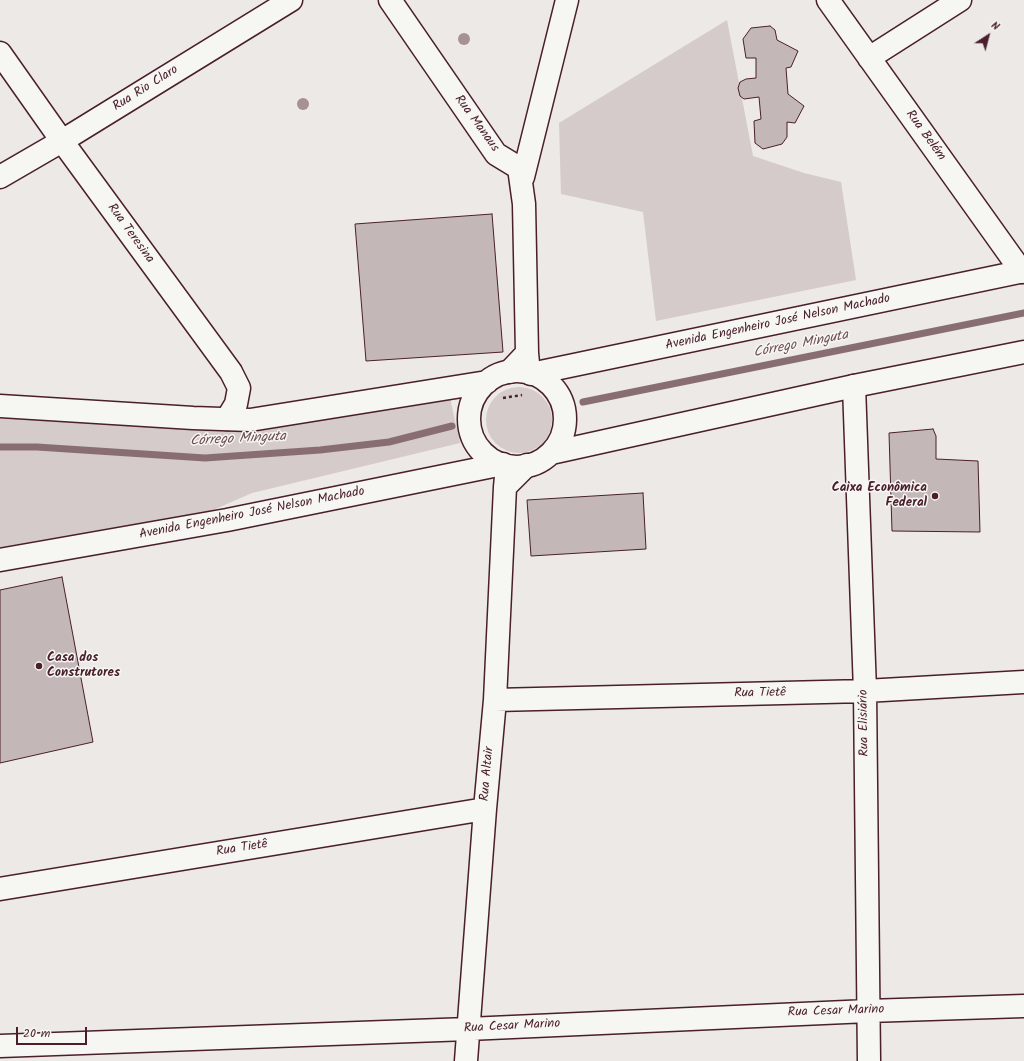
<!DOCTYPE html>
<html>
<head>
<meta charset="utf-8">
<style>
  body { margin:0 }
  #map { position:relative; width:1024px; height:1061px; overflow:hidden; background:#ece9e6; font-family:Kalam,sans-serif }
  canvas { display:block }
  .north { position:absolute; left:968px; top:16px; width:40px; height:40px; -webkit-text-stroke:3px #f6f6f2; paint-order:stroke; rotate:36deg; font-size:11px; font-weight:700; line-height:16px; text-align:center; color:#4a1f2b }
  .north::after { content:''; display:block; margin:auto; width:14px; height:18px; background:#4a1f2b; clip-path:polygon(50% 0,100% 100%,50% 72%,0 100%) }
  .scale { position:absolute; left:16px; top:1027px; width:71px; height:18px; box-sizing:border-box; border:2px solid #4a1f2b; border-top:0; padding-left:5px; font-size:12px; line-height:14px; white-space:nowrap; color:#4a1f2b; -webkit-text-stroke:3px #f6f6f2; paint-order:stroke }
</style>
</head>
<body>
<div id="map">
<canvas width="1024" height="1061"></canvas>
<div class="north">N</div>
<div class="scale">20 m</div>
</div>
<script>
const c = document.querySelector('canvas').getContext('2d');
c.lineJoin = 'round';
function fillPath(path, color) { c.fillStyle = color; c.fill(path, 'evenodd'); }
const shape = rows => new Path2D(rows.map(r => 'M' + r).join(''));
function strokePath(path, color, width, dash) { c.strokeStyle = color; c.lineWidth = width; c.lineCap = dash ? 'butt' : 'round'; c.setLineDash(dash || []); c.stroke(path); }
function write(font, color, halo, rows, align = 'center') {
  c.font = font + ' Kalam,sans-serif'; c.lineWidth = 3; c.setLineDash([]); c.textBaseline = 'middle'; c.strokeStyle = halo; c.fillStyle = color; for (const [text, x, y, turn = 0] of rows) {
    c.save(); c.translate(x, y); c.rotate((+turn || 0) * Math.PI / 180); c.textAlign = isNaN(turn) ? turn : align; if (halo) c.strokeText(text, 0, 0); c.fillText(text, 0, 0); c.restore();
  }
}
fillPath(shape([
  [727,20,753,156,804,173,841,182,856,280,656,321,643,212,561,194,559,123],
  '486 420a33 33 0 1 1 66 0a33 33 0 1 1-66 0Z',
  [450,398,460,443,252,493,197,517,0,549,0,415,245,428,328,419]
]), '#d4cbca');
strokePath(shape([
  [583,402,1024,313],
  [0,447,37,447,205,458,320,450,389,442,452,426]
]), '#886e73', 7);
const building = shape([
  [770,26,775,30,777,40,798,51,791,67,786,68,788,94,804,106,795,123,787,122,787,137,782,144,763,149,755,143,754,121,761,119,759,97,744,99,740,96,738,88,740,82,746,79,756,78,756,58,746,58,743,39,751,28,770,26],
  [492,214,503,352,366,361,355,224,492,214],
  [933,429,936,436,936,459,978,461,980,532,892,531,889,433,933,429],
  [643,493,646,549,531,556,527,500,643,493],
  [62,577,93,742,0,763,0,590,62,577]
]);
fillPath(building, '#c4b7b7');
strokePath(building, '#4a1f2b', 1);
const minor = shape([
  [390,0,496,154,519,168],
  [828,0,1022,272],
  [0,53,62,141,231,372,239,388,236,404,227,419],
  [869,58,960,0],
  [519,168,524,204,527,353,529,373],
  [520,169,523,177,567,0],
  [0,177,62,141,291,0],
  [509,372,527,353],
  [854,386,865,691,869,1061],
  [505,487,527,465],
  [495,700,865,691,1024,682],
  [0,889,485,809],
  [0,1046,468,1029,868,1011,1024,1006],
  [466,1061,485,809,495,700,505,487,507,466]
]);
const major = shape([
  '469 419a48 48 0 1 1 96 0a48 48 0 1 1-96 0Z',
  [531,374,1024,271],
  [0,406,193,418,250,420,487,382],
  [551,453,854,386,1024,352],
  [0,560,227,520,503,464]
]);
strokePath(minor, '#4a1f2b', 25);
strokePath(major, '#4a1f2b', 25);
strokePath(shape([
  [503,398,522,395]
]), '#4a1f2b', 2.5, [3, 3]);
strokePath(minor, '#f6f6f2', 22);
strokePath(major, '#f6f6f2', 22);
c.fillStyle = '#a69295';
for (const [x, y] of [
  [464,39],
  [303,104]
]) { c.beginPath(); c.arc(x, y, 6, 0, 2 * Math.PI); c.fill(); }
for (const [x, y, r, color] of [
  [935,496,4,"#4a1f2b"],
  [39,666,4,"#4a1f2b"]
]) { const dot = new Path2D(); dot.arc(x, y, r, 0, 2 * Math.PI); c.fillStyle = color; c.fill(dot); strokePath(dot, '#f6f6f2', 1.5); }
write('13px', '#4a1f2b', '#f6f6f2', [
  ["Rua Rio Claro",146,89,-32],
  ["Rua Manaus",476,124,54],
  ["Rua Belém",925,136,54],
  ["Rua Teresina",130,234,54],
  ["Avenida Engenheiro José Nelson Machado",778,323,-12],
  ["Avenida Engenheiro José Nelson Machado",252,514,-11],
  ["Rua Tietê",760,694,-1],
  ["Rua Elisiário",865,723,-91],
  ["Rua Altair",488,774,-85],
  ["Rua Tietê",242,849,-9],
  ["Rua Cesar Marino",836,1012,-2],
  ["Rua Cesar Marino",512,1027,-3]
]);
write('bold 13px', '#4a1f2b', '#f6f6f2', [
  ["Caixa Econômica",927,489],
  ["Federal",927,504],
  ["Casa dos",47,659,"left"],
  ["Construtores",47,674,"left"]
], 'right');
write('italic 14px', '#6e4d55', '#f6f6f2', [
  ["Córrego Minguta",801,345,-11],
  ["Córrego Minguta",238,440,-3]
]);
</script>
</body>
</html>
